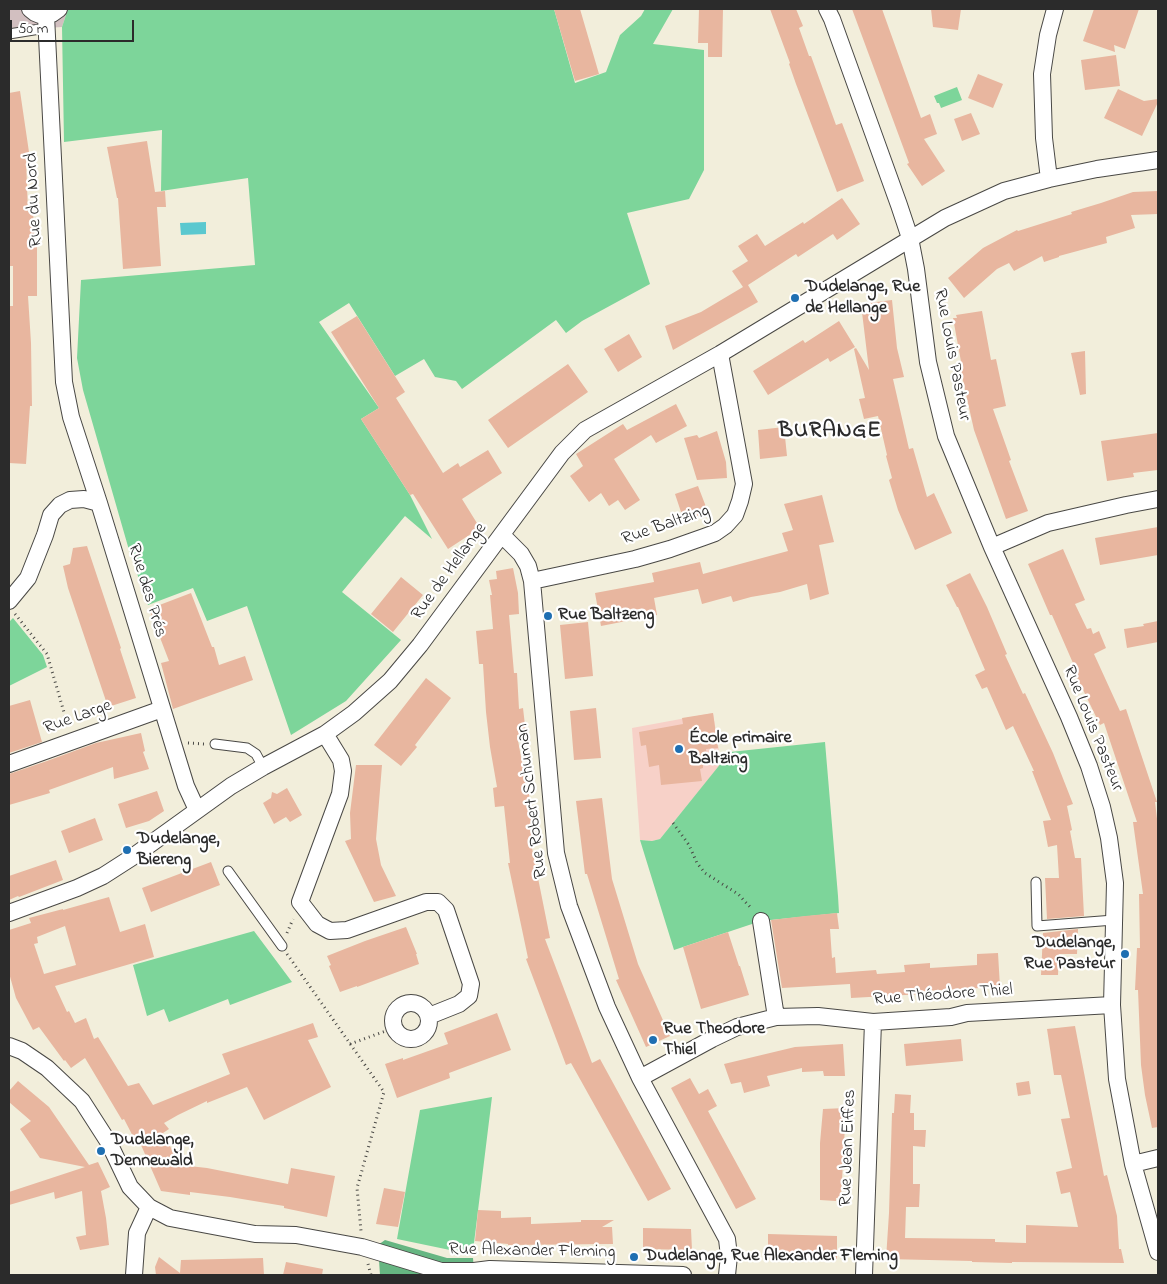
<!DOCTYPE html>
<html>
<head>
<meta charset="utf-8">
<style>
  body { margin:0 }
  #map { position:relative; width:1167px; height:1284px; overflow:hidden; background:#f2eedb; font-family:"Indie Flower",sans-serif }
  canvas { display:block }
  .frame { position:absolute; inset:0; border:10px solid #2b2b2b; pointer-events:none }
  .scale { position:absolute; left:10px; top:20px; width:124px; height:22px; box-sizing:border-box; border:2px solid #2b2b2b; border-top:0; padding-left:6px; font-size:15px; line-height:18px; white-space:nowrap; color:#2b2b2b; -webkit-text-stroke:4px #fff; paint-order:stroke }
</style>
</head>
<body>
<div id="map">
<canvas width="1167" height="1284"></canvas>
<div class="frame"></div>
<div class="scale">50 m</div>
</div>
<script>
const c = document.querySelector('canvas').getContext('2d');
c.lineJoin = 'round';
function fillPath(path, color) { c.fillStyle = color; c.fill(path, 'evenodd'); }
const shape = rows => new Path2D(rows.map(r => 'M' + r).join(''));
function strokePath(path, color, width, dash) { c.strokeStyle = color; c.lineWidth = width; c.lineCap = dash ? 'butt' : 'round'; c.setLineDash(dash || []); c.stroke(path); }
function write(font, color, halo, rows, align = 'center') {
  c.font = font + ' "Indie Flower",sans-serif'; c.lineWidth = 4.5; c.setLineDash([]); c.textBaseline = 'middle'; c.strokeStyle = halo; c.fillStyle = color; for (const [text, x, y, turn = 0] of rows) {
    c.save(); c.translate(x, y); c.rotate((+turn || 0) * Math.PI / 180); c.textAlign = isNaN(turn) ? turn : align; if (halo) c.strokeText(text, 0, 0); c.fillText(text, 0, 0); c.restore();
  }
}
fillPath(shape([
  [713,713,721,764,660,839,652,841,640,840,632,728]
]), '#f7d1c8');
fillPath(shape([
  [9,9,68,9,62,27,46,28,9,34]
]), '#d2bfc0');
fillPath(shape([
  [68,9,554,9,575,83,606,72,620,35,641,16,645,9,673,9,653,44,704,50,704,170,689,199,627,213,650,284,582,321,566,333,556,320,462,389,456,381,435,377,424,359,395,376,349,303,319,322,379,408,361,419,410,495,432,539,405,516,342,592,401,640,346,701,291,735,247,606,207,621,193,588,148,605,129,550,83,390,77,358,81,280,255,265,248,178,161,191,162,130,64,142,62,27],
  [957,87,962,100,941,108,939,103,937,103,934,96],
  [13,618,43,655,47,667,9,686,9,622],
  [825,742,838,896,839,913,761,921,674,950,640,840,652,841,660,839,730,752],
  [254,931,292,982,230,1005,228,999,169,1022,164,1009,147,1016,133,965],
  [492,1097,473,1251,450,1250,397,1239,420,1110]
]), '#7dd59a');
fillPath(shape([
  [385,1240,447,1258,473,1258,474,1271,533,1275,380,1275,378,1245]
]), '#66b682');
fillPath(shape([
  [206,222,206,234,181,235,180,223]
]), '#5bc8cf');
fillPath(shape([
  [554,9,580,9,599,74,575,81],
  [699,9,723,9,722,57,708,57,708,43,698,43],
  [770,9,796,9,803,26,799,28,809,56,811,56,836,125,842,123,864,181,837,192,796,84,789,64,790,63],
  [852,9,882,9,921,118,930,114,937,134,924,139,945,171,922,186,907,164,909,163],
  [931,9,961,9,958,30,933,27],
  [1094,9,1139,9,1125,49,1114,45,1115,52,1083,41],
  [1116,55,1120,86,1085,90,1081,60],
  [978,74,1003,84,993,108,968,98],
  [1118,89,1144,101,1158,99,1158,102,1142,136,1104,118],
  [20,91,30,159,26,160,28,212,33,212,35,247,37,247,37,296,28,296,31,343,32,406,30,406,26,464,9,463,9,306,13,306,13,266,9,266,9,93],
  [971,113,980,134,962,141,954,119],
  [147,141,155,192,165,191,166,207,157,207,161,266,123,269,118,198,117,198,107,147],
  [1158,191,1158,214,1131,215,1135,228,1106,237,1107,243,1059,256,1059,257,1044,262,1042,256,1014,271,1009,263,997,269,964,298,948,278,983,248,1017,230,1018,231,1072,214,1071,212,1101,203,1133,192],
  [842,198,860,224,837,240,833,234,798,257,796,254,748,285,758,302,673,350,665,326,701,312,743,287,732,271,748,261,738,246,757,234,765,246,803,222,804,224],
  [892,300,897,348,904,377,893,379,909,449,913,448,927,497,934,493,952,533,915,550,898,510,889,480,892,478,886,456,887,455,878,416,864,419,859,399,865,398,854,349,856,348,869,370,861,304],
  [982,311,991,360,996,359,1006,406,993,409,1011,460,1009,461,1028,511,1006,519,974,430,960,367,962,367,953,318,957,318,956,315],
  [357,316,405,392,396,398,443,473,458,463,460,467,488,450,502,473,462,499,480,528,448,549,413,494,410,495,361,419,379,408,331,332],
  [839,321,855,347,830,362,828,358,768,395,753,371,803,340,805,343],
  [629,334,642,357,618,372,604,349],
  [1085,351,1086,394,1080,395,1071,353],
  [568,364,588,392,508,448,488,420],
  [676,404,687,426,656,443,651,435,614,459,640,500,625,510,618,500,609,506,601,493,589,502,570,476,583,466,576,454,623,424,627,430],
  [784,427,787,456,760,459,758,430],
  [717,431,726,462,727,478,697,480,684,438,697,435,699,438],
  [1158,433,1158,470,1133,473,1134,477,1107,481,1101,441],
  [698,486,708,512,684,521,675,494],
  [822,495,834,542,819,545,829,594,810,600,807,584,780,592,751,597,733,602,731,596,702,604,698,589,654,598,657,615,601,626,595,593,654,582,652,573,700,562,703,574,788,551,782,533,793,530,784,504],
  [1158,527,1158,555,1100,565,1095,538],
  [87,546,121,648,120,649,136,698,108,707,68,588,63,566,70,564,73,548],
  [1063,549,1085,600,1075,604,1087,629,1091,628,1093,634,1099,631,1106,648,1094,654,1120,711,1126,709,1157,802,1155,802,1158,827,1158,1127,1152,1128,1145,1095,1141,1065,1138,990,1135,990,1137,948,1140,948,1139,894,1143,894,1133,822,1137,822,1104,723,1100,725,1074,671,1076,670,1052,615,1050,615,1028,564],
  [513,568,518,593,519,614,509,615,514,673,517,673,519,709,523,708,526,734,517,735,526,784,528,784,534,842,531,843,550,938,545,939,592,1063,600,1059,671,1189,648,1201,571,1063,566,1065,526,959,528,958,508,863,510,863,504,806,495,807,493,788,497,787,490,747,486,712,483,664,479,664,476,631,493,629,490,595,492,595,489,580,497,579,496,571],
  [970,573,987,607,1007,654,1005,655,1023,694,1025,693,1053,753,1073,804,1067,806,1072,830,1070,831,1075,858,1081,858,1084,916,1047,919,1045,878,1059,878,1057,845,1048,847,1043,821,1051,820,1032,771,1034,771,1013,726,1006,730,987,687,982,689,975,675,985,670,958,607,957,607,946,585],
  [401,577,423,595,393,632,371,614],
  [191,593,212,647,214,647,219,665,245,656,253,680,173,709,161,663,169,661,149,609],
  [1158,621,1158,642,1127,648,1124,629,1144,626,1143,624],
  [588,622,593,676,565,679,560,625],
  [426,678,451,698,415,745,417,747,401,766,374,745],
  [30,700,42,742,9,753,9,706],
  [596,708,601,758,574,760,570,711],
  [713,713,718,748,706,749,708,764,703,764,703,768,700,769,702,781,661,785,659,765,649,767,646,745,641,746,639,732,683,724,682,718],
  [141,733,145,751,143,752,149,769,114,779,113,767,49,790,50,793,9,805,9,774,47,761,96,743],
  [356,765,382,765,376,839,381,865,396,896,374,902,345,841,351,839,350,813],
  [287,788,302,815,290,822,286,817,274,824,263,803,271,798,272,792,277,794],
  [157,791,164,811,149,821,126,828,118,804],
  [602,798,612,879,638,964,670,1036,646,1047,616,980,619,979,587,874,585,874,576,801],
  [95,818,103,840,69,853,61,831],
  [56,860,63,880,19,897,18,896,9,900,9,876],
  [211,862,220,885,151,912,142,888],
  [109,897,120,932,145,924,154,957,55,986,67,1012,69,1011,75,1023,86,1018,94,1039,98,1037,128,1086,139,1083,153,1105,230,1074,222,1054,313,1023,318,1037,308,1040,331,1087,264,1120,247,1087,207,1103,207,1101,178,1115,164,1123,169,1129,163,1133,180,1165,207,1168,288,1184,291,1168,335,1176,327,1217,284,1208,284,1206,230,1197,190,1192,190,1195,161,1191,141,1145,138,1146,124,1119,122,1120,85,1058,71,1068,65,1060,64,1061,39,1027,33,1030,16,998,9,973,9,930,31,923,29,918,63,909,63,910],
  [65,926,76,965,44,974,34,944,38,943,37,937],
  [837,913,839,929,830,929,832,958,835,957,836,973,876,970,877,974,905,972,904,965,930,963,930,968,977,965,977,954,998,953,1000,987,923,991,923,994,851,998,850,984,782,988,771,920,805,916],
  [406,927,417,954,416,954,419,964,357,987,357,986,340,992,329,966,331,965,327,956,365,941],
  [1078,929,1077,954,1059,954,1058,975,1041,975,1043,933],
  [728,932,739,966,740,966,749,995,701,1009,683,947],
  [497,1013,511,1050,449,1073,450,1078,397,1098,385,1064,403,1058,403,1060,448,1044,444,1033],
  [1075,1026,1104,1176,1107,1175,1117,1216,1119,1249,1121,1249,1124,1263,1012,1262,1012,1263,972,1262,972,1261,886,1259,889,1213,892,1113,894,1113,895,1094,911,1095,910,1113,914,1113,914,1130,926,1130,925,1147,913,1146,913,1184,920,1184,919,1207,906,1207,905,1238,995,1239,995,1242,1026,1243,1026,1225,1078,1227,1070,1192,1061,1194,1056,1172,1072,1168,1061,1119,1070,1118,1061,1075,1054,1075,1047,1029],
  [961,1039,963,1061,906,1066,904,1044],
  [843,1044,845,1076,824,1076,823,1071,802,1072,802,1068,767,1076,770,1086,744,1093,741,1082,731,1084,724,1064,795,1047],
  [690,1078,699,1094,708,1089,717,1106,708,1111,756,1199,736,1209,671,1088],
  [18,1081,49,1107,89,1165,98,1162,110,1187,101,1191,106,1218,109,1245,80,1250,76,1237,86,1235,82,1191,55,1199,54,1192,9,1205,9,1192,85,1167,40,1158,20,1129,31,1121,9,1102,9,1091],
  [1029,1081,1031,1094,1018,1096,1016,1083],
  [846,1108,841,1198,836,1198,836,1201,820,1200,820,1143,823,1109],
  [384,1188,405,1192,398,1227,376,1224],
  [478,1210,501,1211,501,1218,531,1217,531,1224,581,1222,581,1220,614,1220,602,1227,612,1227,613,1244,508,1245,508,1244,475,1241],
  [643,1228,691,1229,692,1250,643,1249],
  [768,1234,837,1236,837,1259,768,1257],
  [159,1257,180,1273,181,1260,263,1258,264,1275,156,1275,155,1267],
  [286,1262,323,1269,322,1275,283,1275]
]), '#e8b69f');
const lane = shape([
  [9,34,46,28],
  [215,744,247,748,256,754,263,767],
  [228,871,282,946],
  [1036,882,1037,926,1114,920]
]);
const street = shape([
  [30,9,35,13,40,15,46,16,52,14,59,9],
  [827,9,832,19,899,205,910,238,916,269,928,362,946,436,992,547,1069,717,1089,766,1102,807,1109,838,1115,883,1112,1005,1117,1079,1133,1164,1158,1252],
  [46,16,64,382,71,417,99,503,186,786,197,810],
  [1049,179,1044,138,1042,74,1048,35,1055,9],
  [502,535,521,554,528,566,532,581,556,853,569,906,607,1007,640,1078,727,1239,729,1256,727,1275],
  [992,547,1048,523,1126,505,1158,499],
  [532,581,635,559,670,549,704,537,715,533,725,526,735,515,740,501,744,484,720,354],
  [9,601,28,578,45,535,51,515,60,505,70,500,84,499,99,503],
  [325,734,341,760,343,771,340,794,300,902,317,924,330,931,347,930,426,902,438,902,446,910,471,984,469,996,459,1004,429,1016],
  [9,764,162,709],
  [9,913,77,888,103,876,131,858,231,786,263,767,325,734,354,713,390,681,420,645,562,453,585,430,720,354,945,218,1004,191,1049,179,1097,169,1158,160],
  [761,921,776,1017],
  '393 1021a18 18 0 1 1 36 0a18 18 0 1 1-36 0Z',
  [9,1046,22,1051,47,1068,82,1101,109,1143,130,1187,149,1207,170,1218,255,1234,296,1235,362,1247,441,1271,474,1271,490,1269,683,1275],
  [640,1078,712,1039,737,1027,776,1017,818,1016,873,1022,951,1017,967,1013,1112,1005],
  [1133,1164,1158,1158],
  [134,1275,137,1233,149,1207],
  [864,1275,873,1022]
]);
strokePath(lane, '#494845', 11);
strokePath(street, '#494845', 18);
strokePath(shape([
  [15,614,47,654,68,726],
  [188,743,205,744],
  [673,823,689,845,697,863,705,873,738,894,752,909],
  [287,933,293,919],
  [287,954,384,1092,357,1188,361,1231],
  [350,1044,394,1028],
  [368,1264,371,1275]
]), '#494845', 3, [1, 4]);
strokePath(lane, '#fff', 9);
strokePath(street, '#fff', 16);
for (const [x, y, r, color] of [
  [795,298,5,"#1f6fb2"],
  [548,616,5,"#1f6fb2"],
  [679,749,5,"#1f6fb2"],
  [127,850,5,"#1f6fb2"],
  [1125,954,5,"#1f6fb2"],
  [653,1040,5,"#1f6fb2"],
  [101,1151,5,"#1f6fb2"],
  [634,1257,5,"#1f6fb2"]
]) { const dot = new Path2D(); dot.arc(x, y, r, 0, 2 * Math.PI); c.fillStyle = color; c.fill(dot); strokePath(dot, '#fff', 2); }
write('18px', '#2b2b2b', '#fff', [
  ["Rue du Nord",35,200,-93],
  ["Rue Louis Pasteur",951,355,79],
  ["Rue Baltzing",666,526,-19],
  ["Rue de Hellange",450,572,-54],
  ["Rue des Prés",146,591,73],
  ["Rue Large",78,718,-20],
  ["Rue Louis Pasteur",1092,729,68],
  ["Rue Robert Schuman",533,801,-97],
  ["Rue Théodore Thiel",943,996,-4],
  ["Rue Jean Eiffes",849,1148,-88],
  ["Rue Alexander Fleming",532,1252,1]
]);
write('bold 18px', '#2b2b2b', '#fff', [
  ["Dudelange, Rue",805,288],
  ["de Hellange",805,309],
  ["Rue Baltzeng",558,616],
  ["École primaire",689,739],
  ["Baltzing",689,760],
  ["Dudelange,",137,840],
  ["Biereng",137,861],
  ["Dudelange,",1115,944,"right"],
  ["Rue Pasteur",1115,965,"right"],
  ["Rue Theodore",663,1030],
  ["Thiel",663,1051],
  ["Dudelange,",111,1141],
  ["Dennewald",111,1162],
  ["Dudelange, Rue Alexander Fleming",644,1257]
], 'left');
c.letterSpacing = '1px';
write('bold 22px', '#2b2b2b', '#fff', [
  ["BURANGE",830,432]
]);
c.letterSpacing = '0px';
</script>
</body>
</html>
